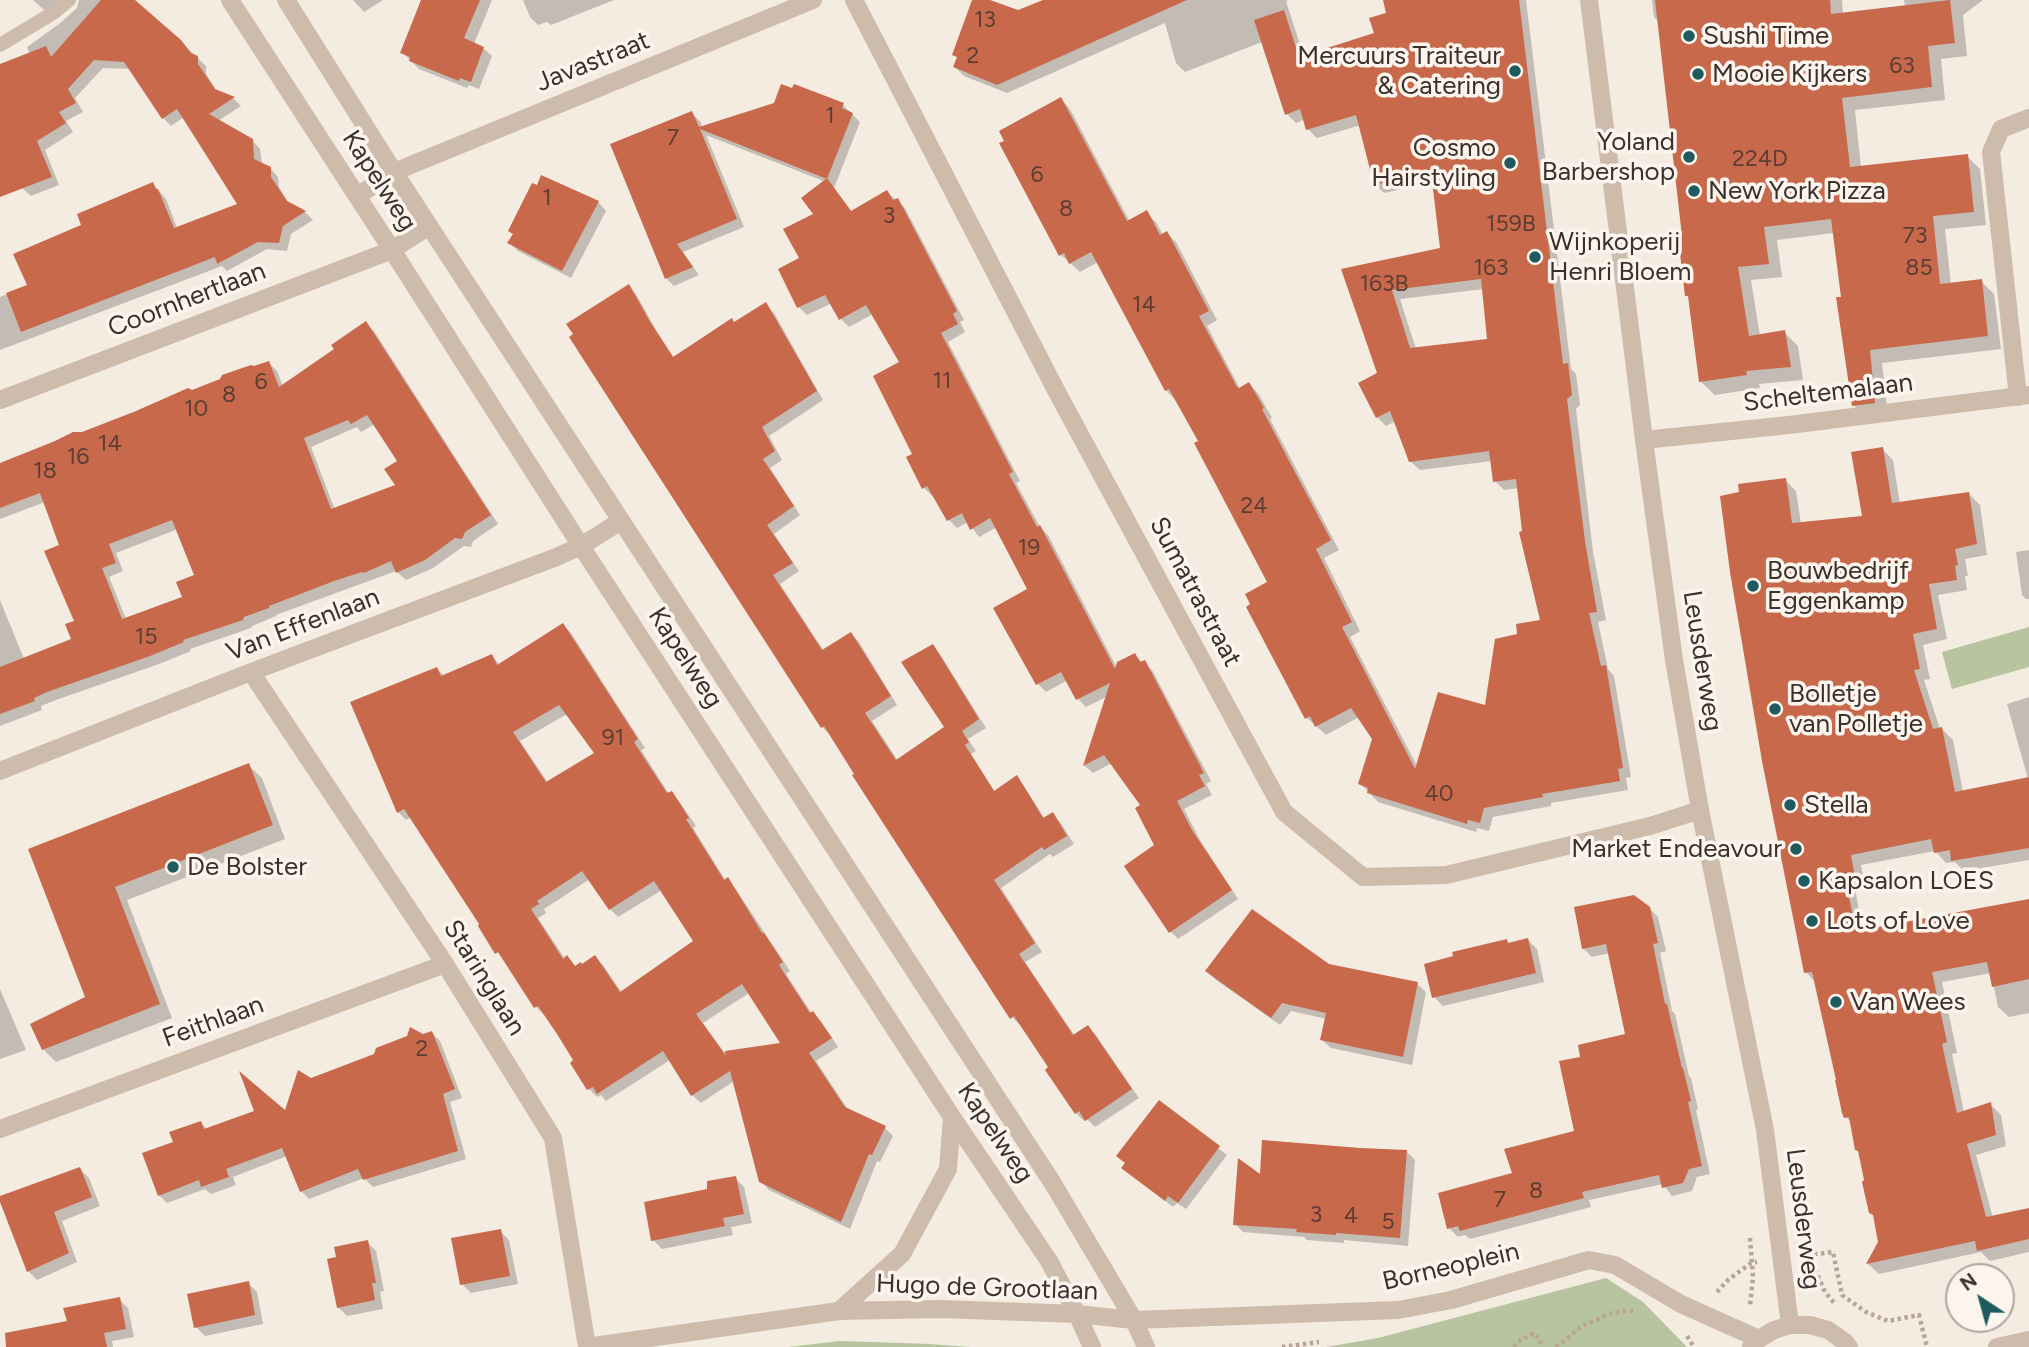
<!DOCTYPE html>
<html>
<head>
<meta charset="utf-8">
<style>
  body { margin:0 }
  #map { position:relative; width:2029px; height:1347px; overflow:hidden; background:#f4ebe1; font-family:Figtree,sans-serif }
  canvas { display:block }
  .north { position:absolute; left:1945px; top:1263px; width:70px; height:70px; box-sizing:border-box; background:#fbf5ee; border:2px solid #aea6a0; border-radius:50%; rotate:324deg; font-size:19px; font-weight:700; line-height:28px; text-align:center; color:#3b302b }
  .north::after { content:''; display:block; margin:auto; width:24px; height:32px; background:#1f5a5e; clip-path:polygon(50% 0,100% 100%,50% 72%,0 100%) }
</style>
</head>
<body>
<div id="map">
<canvas width="2029" height="1347"></canvas>
<div class="north">N</div>
</div>
<script>
const c = document.querySelector('canvas').getContext('2d');
c.lineJoin = 'round';
function fillPath(path, color) { c.fillStyle = color; c.fill(path, 'evenodd'); }
const shape = rows => new Path2D(rows.map(r => 'M' + r).join(''));
function strokePath(path, color, width, dash) { c.strokeStyle = color; c.lineWidth = width; c.lineCap = dash ? 'butt' : 'round'; c.setLineDash(dash || []); c.stroke(path); }
function write(font, color, halo, rows, align = 'center') {
  c.font = font + ' Figtree,sans-serif'; c.lineWidth = 7; c.setLineDash([]); c.textBaseline = 'middle'; c.strokeStyle = halo; c.fillStyle = color; for (const [text, x, y, turn = 0] of rows) {
    c.save(); c.translate(x, y); c.rotate((+turn || 0) * Math.PI / 180); c.textAlign = isNaN(turn) ? turn : align; if (halo) c.strokeText(text, 0, 0); c.fillText(text, 0, 0); c.restore();
  }
}
fillPath(shape([
  [2029,627,2029,667,1952,689,1942,652],
  [1606,1278,1643,1302,1687,1347,1326,1347,1378,1338],
  [840,1341,930,1344,970,1347,788,1347]
]), '#b8c4a0');
fillPath(shape([
  [33,0,72,0,51,16],
  [79,0,133,0,180,41,206,66,206,74,218,93,234,99,241,106,218,121,252,140,260,149,262,164,270,168,278,177,279,187,290,205,305,212,313,220,291,234,287,251,267,249,227,271,222,266,0,350,0,297,29,286,83,226,153,184,166,199,177,228,240,205,184,117,171,126,163,118,131,69,103,68,75,98,83,112,66,121,73,132,45,150,59,185,31,196,22,188,0,129,0,66,30,54,27,47,59,24,77,8],
  [353,0,383,0,364,12],
  [423,0,492,0,474,44,483,48,492,56,479,89,469,85,467,88,419,69,402,52],
  [523,0,614,0,551,25,547,22,538,25,530,17],
  [981,0,1018,12,1048,0,1289,0,1286,1,1304,57,1376,34,1388,14,1384,0,1526,0,1571,369,1576,374,1580,405,1576,409,1593,552,1606,620,1598,622,1608,669,1614,676,1631,777,1626,778,1628,790,1551,803,1551,806,1493,817,1489,831,1477,828,1476,832,1378,802,1360,783,1374,739,1359,717,1326,735,1307,718,1270,583,1200,441,1175,400,1166,390,1098,262,1080,272,1061,255,1061,99,1070,109,1130,222,1146,213,1156,222,1163,235,1167,233,1176,242,1217,320,1207,326,1240,389,1249,384,1258,393,1272,418,1270,419,1339,550,1324,558,1360,631,1350,637,1418,768,1486,707,1520,636,1542,621,1524,533,1519,488,1504,490,1495,481,1492,461,1420,470,1410,461,1396,421,1386,426,1377,417,1379,373,1343,271,1442,249,1434,182,1384,193,1375,184,1361,125,1317,138,1308,129,1305,119,1296,123,1287,114,1262,42,1185,72,1176,63,1165,23,1007,93,964,76,955,67,958,58,954,55],
  [1484,289,1489,340,1416,349,1400,299],
  [1652,0,1842,0,1843,14,1905,7,1904,0,1983,0,1963,15,1967,56,1941,59,1945,100,1855,110,1861,168,1967,156,1980,169,1986,225,1945,229,1951,285,1981,281,1994,294,2001,349,1882,363,1888,416,1867,418,1854,405,1834,233,1777,240,1782,277,1751,280,1760,336,1784,332,1798,346,1803,380,1759,384,1760,388,1715,395,1701,382,1690,298,1687,295,1684,237,1659,22,1654,17],
  [843,105,860,122,834,188,852,212,887,192,905,208,964,320,960,322,965,332,948,342,1020,481,1016,483,1040,527,1048,535,1117,668,1134,655,1152,670,1211,781,1206,784,1212,795,1184,809,1200,840,1238,899,1178,939,1170,931,1156,845,1143,805,1112,763,1093,773,1085,766,1108,696,1086,707,1078,699,1068,680,1046,692,1038,684,1030,590,997,527,979,537,968,522,957,528,949,520,934,494,932,496,924,488,914,455,901,363,873,314,849,327,841,319,832,303,807,315,799,307,801,259,826,182,706,135,744,227,683,252,699,275,674,286,666,278,692,114,700,121,703,128],
  [598,202,606,211,571,278,518,251,510,243],
  [628,286,636,294,656,330,674,358,766,305,774,313,823,400,769,436,782,460,770,468,800,515,774,534,799,571,780,584,824,651,851,634,859,642,897,705,872,721,898,761,946,727,932,646,940,654,986,728,968,739,976,751,971,754,995,792,1016,778,1024,786,1045,819,1052,815,1060,822,1074,844,1053,857,1050,854,1001,888,1042,952,1025,962,1075,1036,1088,1027,1096,1035,1139,1098,1095,1127,1087,1119,1084,1121,1076,1113,1047,1070,1051,1068,1021,1024,1020,1025,1012,1017,856,774,830,735,822,727],
  [366,323,374,331,498,524,473,541,471,547,464,546,433,568,406,580,396,571,276,615,276,616,252,626,251,628,190,649,191,651,159,664,56,700,41,706,42,710,0,726,0,600,24,659,73,640,76,622,62,546,45,502,0,519,0,465,269,363,277,371,283,386,336,350],
  [375,424,399,462,398,486,335,510,311,447,357,427,361,432],
  [178,529,197,576,185,598,126,619,109,577,123,571,116,553],
  [1882,449,1893,460,1900,504,1969,494,1980,505,1987,555,1965,559,1968,576,1965,576,1967,590,1938,595,1947,639,1923,645,1930,679,1924,680,1940,729,1942,729,1953,740,1963,792,2028,779,2007,704,2029,697,2029,860,1964,871,1955,862,1946,863,1935,851,1861,865,1865,887,1855,889,1863,931,2029,901,2029,1013,2009,1017,1998,1007,1991,973,1942,982,1957,1053,1952,1054,1964,1112,1990,1104,2001,1115,2006,1146,1976,1155,1993,1218,2029,1210,2029,1252,1990,1261,1981,1252,1879,1274,1868,1264,1880,1242,1866,1180,1852,1123,1846,1117,1816,983,1806,972,1785,480,1796,491,1801,524,1864,518],
  [2029,550,2029,599,2026,599,2022,595,2016,552],
  [563,625,571,633,645,748,641,750,669,794,671,793,679,801,696,826,693,828,726,881,727,880,735,888,790,971,786,974,801,997,812,1014,813,1013,821,1021,838,1047,816,1061,849,1111,885,1128,893,1136,880,1162,877,1161,850,1229,769,1190,761,1181,734,1081,701,1103,692,1095,670,1060,606,1101,601,1095,597,1097,589,1089,572,1063,576,1060,546,1015,544,1015,536,1007,505,960,497,952,482,925,411,817,406,820,398,812,437,669,444,676,492,656,500,665],
  [567,714,596,753,548,783,520,741],
  [590,879,610,909,618,917,662,890,696,942,622,993,603,965,595,957,582,966,576,967,567,958,565,959,538,918,546,913,544,909],
  [749,993,783,1045,724,1052,703,1023],
  [248,765,262,778,285,839,127,900,172,1018,56,1062,43,1049,87,998,30,850],
  [1649,908,1658,917,1666,951,1660,953,1672,1011,1675,1014,1689,1076,1691,1078,1698,1109,1696,1110,1710,1174,1697,1177,1692,1191,1672,1196,1663,1184,1589,1200,1591,1207,1470,1239,1465,1235,1458,1237,1449,1228,1514,1174,1576,1132,1582,1058,1627,1036,1610,953,1592,957,1583,948],
  [1528,940,1537,949,1544,982,1443,1006,1434,997,1506,941,1509,944],
  [1328,966,1417,984,1426,992,1412,1065,1331,1048,1322,1040,1327,1019,1291,1011,1280,1025,1216,980,1207,971],
  [0,989,26,1050,0,1059],
  [432,1033,440,1041,462,1098,450,1102,466,1159,373,1187,364,1178,309,1199,301,1191,287,1156,233,1177,236,1185,211,1194,205,1189,167,1203,159,1195,175,1143,201,1123,208,1130,286,1113,311,1080],
  [1159,1103,1227,1155,1186,1209,1177,1203,1173,1207,1124,1168],
  [1406,1151,1415,1160,1408,1246,1344,1240,1344,1243,1307,1240,1304,1237,1243,1232,1235,1224],
  [80,1169,89,1178,100,1206,62,1221,77,1262,37,1280,28,1271,0,1198],
  [735,1178,744,1187,752,1223,731,1227,733,1235,662,1249,653,1240,709,1191],
  [500,1231,509,1240,518,1284,471,1293,462,1284],
  [367,1242,376,1251,384,1291,380,1292,383,1309,347,1316,338,1307],
  [248,1283,257,1292,263,1324,205,1336,196,1327],
  [119,1299,128,1308,134,1337,112,1341,113,1347,61,1347,69,1323]
]), '#0003');
fillPath(shape([
  [101,0,135,0,181,40,191,53,198,56,198,64,215,89,235,97,209,114,253,139,254,159,271,167,271,177,287,201,306,211,283,226,279,243,258,242,217,264,215,257,21,332,6,293,27,285,13,254,81,225,77,214,153,182,156,189,158,189,174,228,237,204,177,109,162,119,124,62,94,60,68,89,76,103,59,112,66,123,37,141,52,177,0,197,0,64,46,46,51,57],
  [421,0,480,0,464,38,484,47,471,82,460,78,459,81,409,61,410,57,400,53],
  [972,0,990,0,1018,10,1043,0,1187,0,997,85,953,67,957,57,952,55],
  [1383,0,1519,0,1563,364,1568,363,1572,395,1567,399,1585,541,1597,612,1589,613,1601,666,1606,665,1623,768,1618,769,1620,781,1542,794,1543,797,1484,808,1480,823,1468,820,1467,824,1367,793,1368,788,1358,784,1372,739,1351,708,1315,727,1310,716,1305,719,1246,607,1250,604,1245,594,1267,582,1194,443,1198,441,1169,389,1165,391,1091,252,1069,264,1064,253,1059,256,999,143,1004,141,999,131,1061,97,1127,221,1147,210,1160,235,1167,231,1209,311,1199,316,1237,387,1239,388,1249,382,1264,408,1262,409,1297,476,1331,540,1316,549,1352,622,1342,627,1415,769,1438,692,1485,705,1495,639,1517,634,1516,624,1540,620,1519,532,1522,531,1516,479,1493,482,1489,451,1409,462,1390,411,1376,418,1358,383,1377,373,1341,269,1440,248,1431,172,1374,185,1356,115,1306,130,1300,109,1285,115,1254,20,1284,10,1299,57,1374,33,1369,18,1386,13],
  [1481,279,1487,339,1410,348,1392,290],
  [1655,0,1830,0,1831,14,1950,0,1955,43,1928,46,1932,87,1842,98,1850,167,1968,154,1974,212,1933,216,1940,284,1982,279,1988,336,1870,350,1875,403,1852,406,1836,297,1841,297,1831,219,1764,227,1769,264,1738,267,1749,336,1785,330,1791,367,1746,371,1747,375,1699,382,1688,296,1685,296,1678,236,1682,236],
  [781,84,792,88,794,84,844,103,842,108,853,113,827,179,700,129,737,219,677,244,693,267,665,279,610,144,692,111,699,127,774,103],
  [541,175,599,201,562,271,507,243,513,234,508,231,532,183,537,185],
  [827,178,851,211,887,190,893,200,898,198,957,311,953,314,958,324,941,333,1013,472,1009,474,1037,527,1040,525,1115,669,1117,662,1135,653,1140,662,1145,660,1204,773,1199,775,1205,786,1177,801,1192,830,1232,890,1169,933,1124,866,1154,845,1135,808,1140,805,1104,755,1083,766,1110,683,1076,700,1061,672,1036,685,993,608,1027,589,990,518,970,530,962,513,947,521,927,486,922,489,906,457,912,454,873,376,899,362,866,305,839,320,825,295,797,308,778,269,799,258,783,229,813,214,801,198],
  [629,284,649,320,673,357,732,318,734,322,766,302,817,391,762,427,775,451,763,459,794,506,767,525,793,563,773,575,822,650,851,632,891,696,865,713,896,760,944,727,901,662,933,644,979,719,962,731,969,742,965,745,994,791,1017,775,1043,818,1053,812,1067,836,1044,850,1042,847,994,880,1035,943,1019,954,1073,1035,1088,1025,1132,1089,1085,1121,1079,1111,1075,1114,1045,1070,1048,1067,1014,1016,1010,1019,852,775,854,774,824,726,821,728,569,337,573,334,566,324],
  [366,321,491,515,465,532,462,539,455,538,425,560,396,573,391,561,364,573,362,572,334,581,269,606,269,608,244,617,243,620,183,640,184,642,150,656,47,692,34,698,35,701,0,714,0,667,71,639,65,624,74,621,44,551,59,545,40,493,0,508,0,463,55,441,73,432,82,432,136,411,188,388,192,390,220,379,222,375,251,365,254,366,269,361,279,387,334,349,331,345],
  [367,415,397,461,384,469,395,485,331,509,304,438,348,420,351,424],
  [172,520,194,575,176,582,182,597,122,619,102,568,116,563,109,544],
  [1883,447,1892,503,1969,492,1977,544,1955,549,1958,565,1955,566,1957,580,1929,584,1937,629,1913,634,1920,669,1914,670,1933,729,1942,727,1955,792,2029,777,2029,848,1951,861,1950,850,1934,853,1931,839,1851,855,1855,877,1845,878,1856,931,2029,899,2029,979,1992,987,1987,962,1932,972,1947,1042,1942,1044,1957,1113,1991,1102,1996,1135,1967,1144,1986,1217,2029,1208,2029,1239,1977,1251,1975,1241,1866,1264,1878,1242,1873,1215,1869,1213,1862,1182,1864,1180,1861,1165,1858,1151,1855,1150,1849,1117,1844,1118,1842,1113,1835,1080,1836,1080,1812,972,1804,973,1762,761,1730,572,1720,496,1739,492,1738,484,1786,478,1792,523,1862,516,1851,452],
  [563,623,638,739,634,742,650,767,667,793,672,791,689,818,686,819,724,880,728,877,762,933,764,933,783,962,779,965,793,987,810,1013,813,1011,832,1038,809,1053,845,1107,886,1126,872,1155,869,1154,841,1222,759,1182,730,1071,691,1096,663,1051,597,1094,593,1087,587,1090,570,1063,573,1060,557,1034,538,1006,534,1008,498,952,495,954,478,926,479,924,404,809,397,813,350,702,437,667,441,676,492,654,497,665],
  [559,705,594,753,546,782,513,732],
  [582,871,609,910,654,881,693,941,620,992,595,955,582,964,581,962,575,966,567,955,563,959,531,909,539,904,537,901],
  [742,984,780,1043,725,1051,726,1056,696,1014],
  [249,763,273,825,115,887,160,1004,42,1050,30,1024,85,997,28,849],
  [1634,895,1650,907,1658,943,1653,944,1665,1004,1667,1004,1682,1068,1683,1068,1691,1101,1688,1102,1702,1166,1689,1169,1683,1183,1662,1188,1659,1175,1582,1192,1584,1198,1460,1231,1458,1226,1447,1229,1438,1193,1512,1173,1504,1149,1574,1131,1559,1061,1580,1057,1578,1045,1625,1034,1606,944,1582,949,1574,907],
  [1252,909,1329,964,1418,982,1403,1057,1320,1040,1326,1013,1282,1003,1271,1018,1205,971],
  [1528,938,1536,973,1432,998,1424,964,1453,956,1452,952,1507,939,1508,943],
  [410,1027,423,1034,432,1031,455,1089,443,1094,458,1151,363,1180,358,1169,300,1192,282,1148,226,1169,229,1177,201,1187,199,1180,158,1196,142,1153,173,1142,169,1132,201,1121,204,1129,254,1111,239,1071,285,1110,298,1070,311,1078,374,1054,376,1048,407,1036],
  [1159,1100,1220,1146,1178,1203,1168,1196,1165,1201,1121,1168,1125,1163,1116,1156],
  [1262,1140,1360,1148,1407,1150,1400,1238,1336,1233,1336,1235,1296,1232,1297,1229,1233,1225,1238,1158,1260,1174],
  [80,1167,92,1197,54,1212,69,1253,27,1272,0,1202,0,1196],
  [736,1176,744,1214,723,1218,725,1226,651,1241,644,1202,707,1189,707,1181],
  [501,1229,510,1276,460,1285,451,1238],
  [368,1240,376,1283,372,1283,375,1300,337,1308,327,1259,336,1257,334,1247],
  [249,1281,255,1315,194,1328,187,1294],
  [120,1297,126,1329,104,1333,107,1347,6,1347,5,1333,67,1321,63,1308]
]), '#c8694b');
strokePath(shape([
  [1805,1222,1811,1234,1814,1267,1825,1292,1835,1304],
  [1750,1238,1753,1277,1750,1306],
  [1807,1255,1833,1252,1842,1295,1866,1312,1888,1321,1919,1315,1927,1347],
  [1717,1292,1728,1280,1751,1263,1757,1262],
  [1687,1336,1694,1347],
  [1282,1347,1319,1342],
  [1514,1347,1516,1343,1534,1333,1540,1340,1542,1347],
  [1556,1347,1582,1326,1612,1313,1637,1310]
]), '#b9a596', 4.5, [3.5, 3.5]);
strokePath(shape([
  [0,45,53,13,69,0]
]), '#cdbbac', 14);
strokePath(shape([
  [230,0,392,250,581,546,952,1117,1049,1261,1077,1314,1092,1347],
  [286,0,394,172,1052,1182,1134,1320,1146,1347],
  [854,0,1058,394,1284,812,1363,877,1446,875,1650,826,1700,810],
  [357,196,394,172,813,0],
  [2018,397,1991,152,2001,129,2029,118],
  [0,400,392,250,429,226],
  [1644,440,1789,425,2029,395],
  [251,672,445,964,553,1138,587,1347],
  [0,771,251,672,554,558,581,546,621,521],
  [0,1129,445,964],
  [839,1311,902,1254,948,1169,952,1117],
  [587,1347,839,1311,940,1309,1077,1314,1134,1320,1398,1310,1451,1300,1589,1260,1615,1265,1681,1304,1759,1339]
]), '#cdbbac', 18);
strokePath(shape([
  [1589,0,1644,440,1674,660,1700,810,1765,1130,1790,1325],
  [1751,1347,1759,1339,1774,1330,1790,1325,1810,1325,1828,1330,1845,1342,1849,1347],
  [1997,1347,2029,1340]
]), '#cdbbac', 18);
for (const [x, y, r, color] of [
  [1689,36,7,"#1f5a5e"],
  [1515,71,7,"#1f5a5e"],
  [1698,74,7,"#1f5a5e"],
  [1689,157,7,"#1f5a5e"],
  [1510,163,7,"#1f5a5e"],
  [1694,191,7,"#1f5a5e"],
  [1535,257,7,"#1f5a5e"],
  [1753,586,7,"#1f5a5e"],
  [1775,709,7,"#1f5a5e"],
  [1790,805,7,"#1f5a5e"],
  [1796,849,7,"#1f5a5e"],
  [173,867,7,"#1f5a5e"],
  [1804,881,7,"#1f5a5e"],
  [1812,921,7,"#1f5a5e"],
  [1836,1002,7,"#1f5a5e"]
]) { const dot = new Path2D(); dot.arc(x, y, r, 0, 2 * Math.PI); c.fillStyle = color; c.fill(dot); strokePath(dot, '#fbf5ee', 2.5); }
write('23px', '#5e3e33', null, [
  ["13",985,20],
  ["2",973,56],
  ["63",1902,66],
  ["1",830,116],
  ["7",673,138],
  ["224D",1760,159],
  ["6",1037,175],
  ["1",547,198],
  ["8",1066,209],
  ["3",889,216],
  ["159B",1511,224],
  ["73",1915,236],
  ["163",1491,268],
  ["85",1919,268],
  ["163B",1384,284],
  ["14",1144,305],
  ["11",942,381],
  ["6",261,382],
  ["8",229,395],
  ["10",196,409],
  ["14",110,444],
  ["16",78,457],
  ["18",45,471],
  ["24",1254,506],
  ["19",1029,548],
  ["15",146,637],
  ["91",613,738],
  ["40",1439,794],
  ["2",422,1049],
  ["8",1536,1191],
  ["7",1500,1200],
  ["3",1316,1215],
  ["4",1351,1216],
  ["5",1388,1222]
]);
write('26px', '#3b302b', '#fbf5ee', [
  ["Sushi Time",1703,36],
  ["Mercuurs Traiteur",1501,56,"right"],
  ["& Catering",1501,86,"right"],
  ["Mooie Kijkers",1712,74],
  ["Yoland",1675,142,"right"],
  ["Barbershop",1675,172,"right"],
  ["Cosmo",1496,148,"right"],
  ["Hairstyling",1496,178,"right"],
  ["New York Pizza",1708,191],
  ["Wijnkoperij",1549,242],
  ["Henri Bloem",1549,272],
  ["Bouwbedrijf",1767,571],
  ["Eggenkamp",1767,601],
  ["Bolletje",1789,694],
  ["van Polletje",1789,724],
  ["Stella",1804,805],
  ["Market Endeavour",1782,849,"right"],
  ["De Bolster",187,867],
  ["Kapsalon LOES",1818,881],
  ["Lots of Love",1826,921],
  ["Van Wees",1850,1002]
], 'left');
write('26px', '#3b302b', '#fbf5ee', [
  ["Javastraat",593,62,-22],
  ["Kapelweg",379,181,57],
  ["Coornhertlaan",187,300,-21],
  ["Scheltemalaan",1828,393,-7],
  ["Sumatrastraat",1195,592,62],
  ["Van Effenlaan",303,625,-21],
  ["Kapelweg",685,658,57],
  ["Leusderweg",1702,661,81],
  ["Staringlaan",484,978,58],
  ["Feithlaan",213,1022,-20],
  ["Kapelweg",995,1133,56],
  ["Leusderweg",1803,1219,83],
  ["Borneoplein",1451,1267,-13],
  ["Hugo de Grootlaan",987,1288,2]
]);
</script>
</body>
</html>
